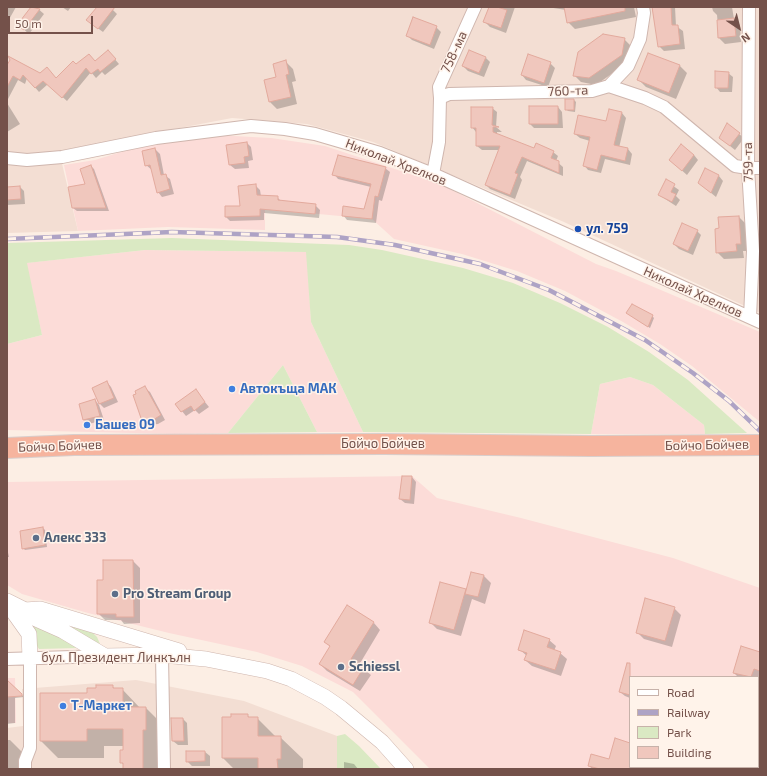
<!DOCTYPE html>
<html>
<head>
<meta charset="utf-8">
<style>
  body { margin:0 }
  #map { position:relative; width:767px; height:776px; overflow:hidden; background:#fceee4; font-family:"Exo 2",sans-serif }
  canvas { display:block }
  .frame { position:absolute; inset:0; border:8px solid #74514a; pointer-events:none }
  .legend { position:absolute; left:629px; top:676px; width:130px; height:92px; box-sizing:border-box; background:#fff3ea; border:1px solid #c7b2aa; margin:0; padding:5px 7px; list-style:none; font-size:12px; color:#74514a }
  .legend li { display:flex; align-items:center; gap:8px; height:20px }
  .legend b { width:20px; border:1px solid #c7b2aa }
  .north { position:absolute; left:719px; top:8px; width:40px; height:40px; -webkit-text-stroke:3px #fff3ea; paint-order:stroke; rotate:145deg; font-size:11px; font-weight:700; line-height:16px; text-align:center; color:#74514a }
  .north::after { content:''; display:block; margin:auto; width:14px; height:18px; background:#74514a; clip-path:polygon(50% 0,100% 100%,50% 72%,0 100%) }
  .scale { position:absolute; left:8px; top:16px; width:85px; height:18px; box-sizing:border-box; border:2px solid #74514a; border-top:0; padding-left:5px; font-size:12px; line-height:14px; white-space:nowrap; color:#74514a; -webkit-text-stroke:3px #fff3ea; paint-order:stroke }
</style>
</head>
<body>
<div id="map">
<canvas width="767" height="776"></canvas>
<div class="frame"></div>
<ul class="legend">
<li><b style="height:5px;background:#fff"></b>Road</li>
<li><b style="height:5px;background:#aea3c5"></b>Railway</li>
<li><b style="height:11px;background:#dae9c3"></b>Park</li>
<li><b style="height:11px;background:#f0c7bd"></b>Building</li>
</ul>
<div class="north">N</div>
<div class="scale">50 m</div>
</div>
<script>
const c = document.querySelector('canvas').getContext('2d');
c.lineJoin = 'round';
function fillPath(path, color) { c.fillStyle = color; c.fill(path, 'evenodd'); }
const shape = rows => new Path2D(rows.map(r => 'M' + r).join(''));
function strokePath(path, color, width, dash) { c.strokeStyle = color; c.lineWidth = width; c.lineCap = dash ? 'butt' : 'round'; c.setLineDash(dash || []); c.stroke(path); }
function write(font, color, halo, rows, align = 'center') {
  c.font = font + ' "Exo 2",sans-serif'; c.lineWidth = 3; c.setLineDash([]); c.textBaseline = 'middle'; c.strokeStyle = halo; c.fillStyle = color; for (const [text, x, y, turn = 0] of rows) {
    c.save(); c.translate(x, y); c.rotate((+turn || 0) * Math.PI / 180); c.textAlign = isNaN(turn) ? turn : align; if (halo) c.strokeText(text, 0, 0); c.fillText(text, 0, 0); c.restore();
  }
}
fillPath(shape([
  [7,7,760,7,760,313,564,222,373,142,307,124,232,118,59,151,78,231,7,233],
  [136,680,244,701,337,736,337,769,7,769,7,728,23,726,22,689]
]), '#f3ded3');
fillPath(shape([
  [216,135,271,138,325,146,440,184,596,264,616,271,760,332,760,422,692,366,660,344,623,322,565,291,517,271,462,254,394,239,372,219,265,209,265,230,168,227,78,231,64,165,95,160,134,148],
  [145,250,307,252,311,322,363,432,317,432,283,365,228,433,175,434,7,430,7,344,42,335,26,263],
  [630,377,653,385,704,425,705,434,591,434,600,384],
  [412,476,437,498,521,518,673,558,760,588,760,769,430,769,353,692,302,666,257,652,169,633,88,613,22,594,7,585,8,482],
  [630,677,758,677,758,767,630,767],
  [7,678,15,678,16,723,7,723]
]), '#fcdcd8');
fillPath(shape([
  [172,238,349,245,382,250,463,268,513,283,560,303,608,327,649,352,688,380,747,433,705,434,704,425,653,385,630,377,600,384,591,434,363,432,311,322,306,252,145,250,27,263,42,335,7,344,7,243],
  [283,365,317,432,228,433],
  [43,615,93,633,97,637,100,644],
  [32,621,79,648,39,649,37,646,37,634,30,624],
  [345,734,359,746,381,769,337,769,337,736]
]), '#dae9c3');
fillPath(shape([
  [7,7,16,7,7,23],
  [32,7,36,7,44,14,29,34,19,25],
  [62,7,71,7,68,11],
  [98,7,110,7,117,14,103,32,92,24],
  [490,7,515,7,506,33,490,27,485,22],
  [547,7,634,7,636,17,575,29,568,22,566,10],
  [652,7,675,7,676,26,683,31,685,49,664,51,659,46],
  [712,7,732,7,734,19,740,25,741,42,725,44,719,38,717,15,713,11],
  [436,27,441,32,434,49,412,40,407,35],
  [624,39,631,46,628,62,596,85,581,82,574,75],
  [649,54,680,66,687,73,676,99,646,87,639,80],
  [112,56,119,64,105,75,102,72,96,78,91,72,67,101,48,84,39,92,27,78,25,84,18,80,7,101,7,67,57,79,76,65,95,62],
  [486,58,490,62,484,77,468,71,463,66],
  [286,62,293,69,296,81,292,82,297,104,277,109,270,102,277,78],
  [550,63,555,68,548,87,526,80,522,75],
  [728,73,733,77,732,92,720,92,716,87],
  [574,100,576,102,575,112,568,111,566,109],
  [7,103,20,124,7,132],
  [558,107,562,112,563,128,534,128,530,124],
  [492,108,497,112,496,127,502,132,497,132,497,135,535,149,553,152,558,156,556,161,563,167,563,176,527,161,520,177,522,180,515,199,490,189,486,185,500,150,482,150,477,146,476,132,472,127],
  [610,110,622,113,626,118,619,148,628,149,632,154,630,165,605,159,601,173,588,170,584,165,590,141,580,138,575,134,607,122],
  [739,134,744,138,735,150,725,142],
  [247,143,251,147,253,160,248,161,249,168,235,169,230,165,228,145],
  [155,149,160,154,164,175,170,179,174,194,162,197,158,192,152,170,146,165],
  [694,155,698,160,687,175,670,160],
  [91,166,94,169,109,211,77,211,73,208,69,188,87,184],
  [385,168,390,172,382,201,379,200,376,223,347,220,343,215,365,210,371,187,338,179,334,174],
  [705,170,719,176,723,181,716,197,699,183],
  [666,181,679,190,676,196,680,200,676,206,659,195],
  [255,185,260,190,261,196,277,197,282,202,315,205,320,210,319,218,264,213,264,220,230,221,226,217,241,207],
  [20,187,24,191,25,204,7,205,7,188],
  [739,217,746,224,748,251,743,251,744,258,724,259,717,252,720,229],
  [697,231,701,235,693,255,679,249,674,244],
  [629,314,652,316,654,318,650,328],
  [107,382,111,387,118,402,104,408,100,404,93,388],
  [145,388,150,392,165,420,158,424,148,425,143,420],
  [196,391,209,407,199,414,195,410,186,416,177,405],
  [95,400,99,405,104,420,89,424,84,420],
  [412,477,416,482,414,504,405,503,400,499],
  [43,528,45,530,47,547,25,550,23,548],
  [7,548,9,557,7,557],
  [133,561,140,568,140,623,124,624,121,620,105,620,98,613,104,581],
  [472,573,484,576,491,583,485,604,472,599,461,636,437,629,430,622,465,590,467,591],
  [674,608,681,615,672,647,644,639,637,632],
  [374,623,380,630,359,665,371,675,360,691,327,671,320,664,331,647,325,642],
  [549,640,556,646,554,651,560,653,567,659,561,676,532,666,525,660,527,656,519,649],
  [760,653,760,679,758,685,758,677,738,677,734,673],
  [630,679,630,698,625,696,620,692],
  [7,684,11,684,24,697,15,698,15,723,7,724],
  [112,686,115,689,122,689,140,708,146,708,163,725,160,769,124,769,124,765,121,762,124,746,104,746,104,758,58,758,41,741,88,694],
  [247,715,250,718,257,718,276,737,280,737,303,759,303,769,234,769,223,758],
  [183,719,187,723,188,745,178,745,173,741],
  [7,740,10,740,30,760,30,769,7,769],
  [630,744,630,767,641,767,641,769,592,769,589,765,610,760],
  [205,752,210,756,210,766,192,766,187,761],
  [758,760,760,760,760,769,736,769,737,767,758,767],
  [344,762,354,764,358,769,344,769],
  [657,767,670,767,677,769,656,769]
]), '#0003');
const building = shape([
  [31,7,40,9,24,30,17,25,31,7],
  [97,7,115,7,98,29,86,20,97,7],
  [489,7,497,7,507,10,501,28,483,22,489,7],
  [564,7,625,7,625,11,567,23,564,7],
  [652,7,671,7,672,25,678,25,680,44,658,47,652,7],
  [413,17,437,26,430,45,406,36,413,17],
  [734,18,736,36,718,38,717,20,734,18],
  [603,34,625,38,622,55,589,78,573,76,578,52,603,34],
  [108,50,116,59,100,72,98,69,91,74,86,68,62,98,43,81,35,88,23,75,20,80,13,76,7,87,7,65,10,60,8,56,40,73,47,67,56,78,73,61,76,64,89,54,95,61,108,50],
  [469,50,486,57,479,73,462,66,469,50],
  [648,53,680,65,669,93,637,80,648,53],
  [528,54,551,62,544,83,521,75,528,54],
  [286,60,289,74,286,75,291,97,269,102,264,80,276,77,273,64,286,60],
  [715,71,729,72,728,88,715,88,715,71],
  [565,99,574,99,574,110,565,110,565,99],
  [529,106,558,106,558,124,529,124,529,106],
  [471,107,493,107,492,125,499,127,493,127,493,132,534,148,536,143,554,151,551,158,559,161,559,173,522,157,515,173,518,174,510,195,485,185,500,146,476,146,476,128,471,128,471,107],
  [609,109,622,112,614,145,628,148,625,161,601,155,597,170,583,166,590,137,574,134,578,115,606,121,609,109],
  [727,123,740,133,730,146,719,138,727,123],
  [247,142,249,156,244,157,245,163,229,165,226,145,247,142],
  [681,144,694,155,682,171,669,160,681,144],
  [155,148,161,175,166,174,170,189,157,193,150,165,145,166,142,151,155,148],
  [338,155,386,167,378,197,375,196,372,219,342,216,343,206,364,209,371,184,332,175,338,155],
  [91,165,106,208,72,208,68,187,85,184,80,169,91,165],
  [705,168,719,175,711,193,698,183,705,168],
  [666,179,675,184,671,192,676,194,672,202,658,195,666,179],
  [256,184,257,195,278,196,278,200,316,204,315,214,260,209,260,216,225,217,225,206,240,206,238,186,256,184],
  [20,186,21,199,7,200,7,187,20,186],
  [739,216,741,244,736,244,737,251,716,253,715,229,719,228,718,217,739,216],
  [682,223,698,230,688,251,673,244,682,223],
  [632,304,653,315,648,327,626,313,632,304],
  [107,381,114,398,99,404,92,388,107,381],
  [145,386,161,415,153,420,142,421,133,395,136,394,135,391,145,386],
  [196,389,205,402,194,411,191,406,181,412,175,404,196,389],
  [95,399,100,416,83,420,79,404,95,399],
  [402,476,412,476,410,500,399,499,402,476],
  [43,527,45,545,22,549,20,531,43,527],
  [103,560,133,560,134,617,116,617,116,614,97,614,97,580,103,580,103,560],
  [471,572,484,575,478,597,465,594,471,572],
  [440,582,466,589,454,630,429,623,440,582],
  [645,598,675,607,665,641,636,633,645,598],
  [347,605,374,622,351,659,364,667,353,685,319,664,330,646,324,642,347,605],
  [524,630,550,639,547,647,561,652,555,670,524,660,527,653,518,650,524,630],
  [741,646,760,652,760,671,754,669,751,677,733,673,741,646],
  [627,663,630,663,630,695,619,692,627,663],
  [7,680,22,694,22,696,7,697,7,680],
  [96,685,113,685,113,688,123,688,123,707,146,707,146,730,143,730,143,769,123,769,123,763,120,763,120,750,123,750,123,729,87,729,87,741,40,741,40,693,87,693,87,688,96,688,96,685],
  [231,714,248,714,248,717,258,717,258,736,281,736,281,759,277,759,278,769,258,769,258,758,222,758,222,717,231,717,231,714],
  [171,718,183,718,184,741,172,741,171,718],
  [615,738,630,743,630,769,600,769,588,766,591,754,609,759,615,738],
  [186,751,205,751,205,761,186,762,186,751]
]);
fillPath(building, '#f0c7bd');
strokePath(building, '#e3aa9d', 1);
const minor = shape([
  [749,7,748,168,753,251,750,317],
  [609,86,628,66,640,39,644,13,643,7],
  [440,98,439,87,475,7],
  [7,158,27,160,62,157,156,138,251,126,285,129,315,134,380,153,433,174,760,322],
  [433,174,439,142,440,98,449,94,592,91,609,86,645,98,664,107,735,166,748,168,760,168],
  [162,655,164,769],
  [7,659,105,656],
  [25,769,25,761,30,748,30,658]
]);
const tertiary = shape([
  [7,601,25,610,36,619,63,631,105,656],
  [7,603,29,634,30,658],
  [25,610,40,609,179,651],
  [105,656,162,655,206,659,267,671,291,679,325,697,341,708,382,742,406,769]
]);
const trunk = shape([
  [7,448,74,445,384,444,591,446,760,445]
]);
strokePath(minor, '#cfb6ae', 14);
strokePath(tertiary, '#cfb6ae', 16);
strokePath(trunk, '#d8cecc', 22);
strokePath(minor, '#fff', 12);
strokePath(tertiary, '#fff', 15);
strokePath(trunk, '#f6b49e', 20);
const rail = shape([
  [7,239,172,232,337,237,395,245,480,264,549,290,645,340,693,373,729,401,760,431]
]);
strokePath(rail, '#aea3c5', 4.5);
strokePath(rail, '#fff3ea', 3, [9]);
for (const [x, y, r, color] of [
  [578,229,4,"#1a4fb4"],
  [232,389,4,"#3f7fe0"],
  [87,425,4,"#3f7fe0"],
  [36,538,4,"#5c6f8a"],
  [115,594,4,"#5c6f8a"],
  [341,667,4,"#5c6f8a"],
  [63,706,4,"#3f7fe0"]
]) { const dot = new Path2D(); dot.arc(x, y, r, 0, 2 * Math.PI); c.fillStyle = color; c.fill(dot); strokePath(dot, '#fff3ea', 1.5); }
write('13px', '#74514a', '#fff3ea', [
  ["758-ма",454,52,-65],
  ["760-та",568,91,-2],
  ["Николай Хрелков",396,162,21],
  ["759-та",748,162,-91],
  ["Николай Хрелков",693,292,24],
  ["Бойчо Бойчев",383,444],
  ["Бойчо Бойчев",707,445,-1],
  ["Бойчо Бойчев",60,446,-2],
  ["бул. Президент Линкълн",116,658]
]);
write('bold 13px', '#164399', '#fff3ea', [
  ["ул. 759",586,229]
], 'left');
write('bold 13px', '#366cbe', '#fff3ea', [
  ["Автокъща МАК",240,389],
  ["Башев 09",95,425],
  ["Т-Маркет",71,706]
], 'left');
write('bold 13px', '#4e5e75', '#fff3ea', [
  ["Алекс 333",44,538],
  ["Pro Stream Group",123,594],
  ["Schiessl",349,667]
], 'left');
</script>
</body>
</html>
